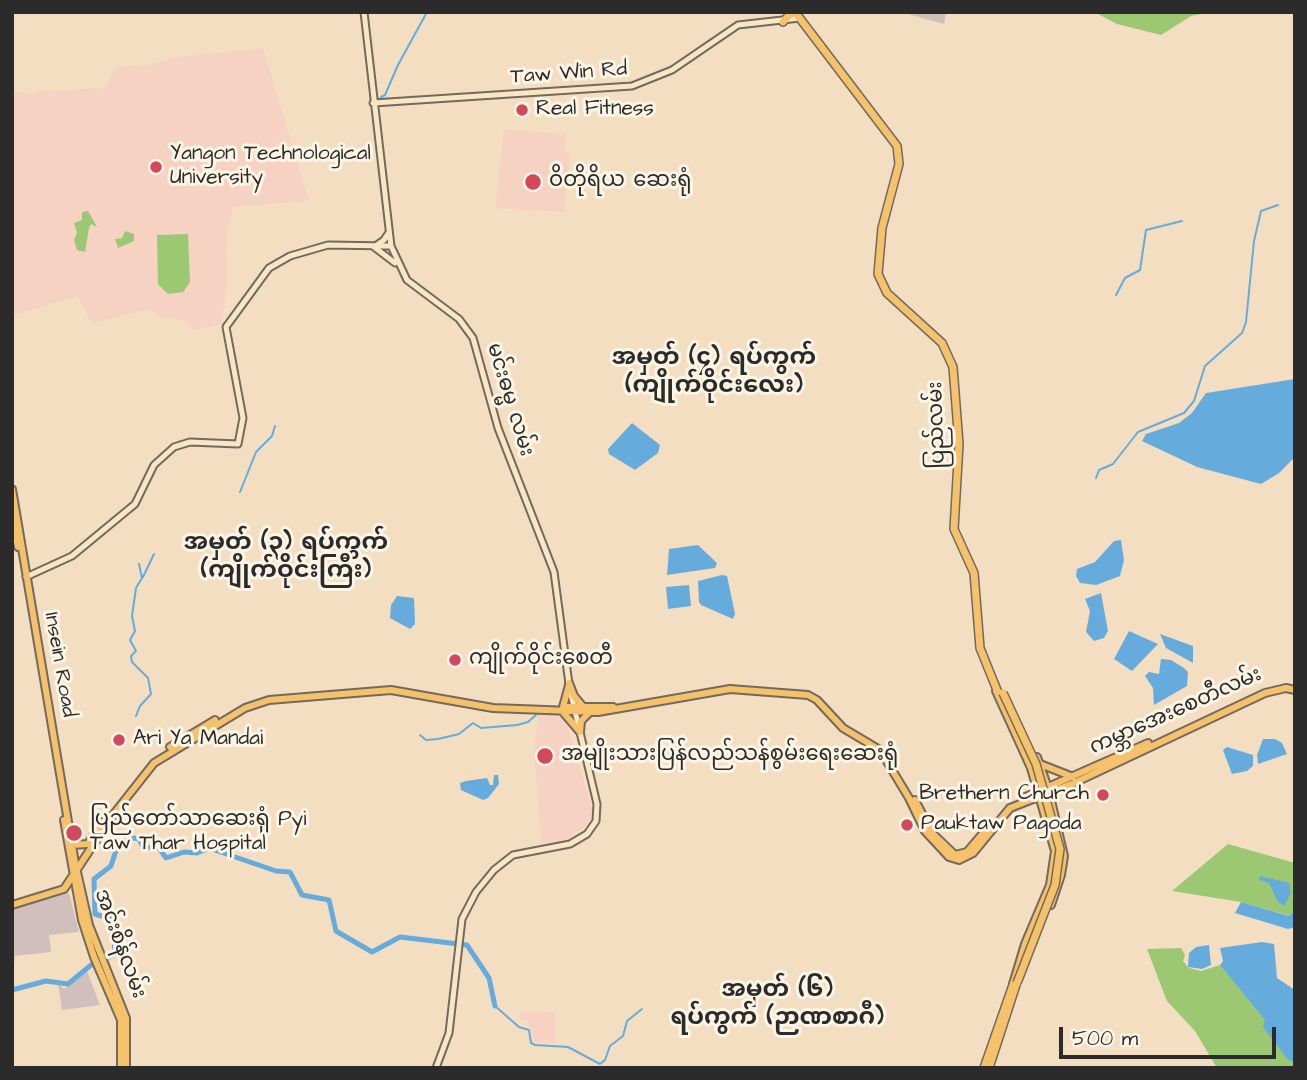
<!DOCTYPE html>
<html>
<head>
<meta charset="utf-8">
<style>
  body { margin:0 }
  #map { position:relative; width:1307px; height:1080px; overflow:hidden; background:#f4dec1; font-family:"Architects Daughter",sans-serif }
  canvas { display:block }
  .frame { position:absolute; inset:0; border:14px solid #2b2b2b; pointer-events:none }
  .scale { position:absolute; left:1059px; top:1027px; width:217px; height:32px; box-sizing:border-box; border:4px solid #2b2b2b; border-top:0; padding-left:9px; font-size:21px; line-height:24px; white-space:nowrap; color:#2b2b2b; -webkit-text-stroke:5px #fcf5e5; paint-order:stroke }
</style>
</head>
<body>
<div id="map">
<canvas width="1307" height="1080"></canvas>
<div class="frame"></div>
<div class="scale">500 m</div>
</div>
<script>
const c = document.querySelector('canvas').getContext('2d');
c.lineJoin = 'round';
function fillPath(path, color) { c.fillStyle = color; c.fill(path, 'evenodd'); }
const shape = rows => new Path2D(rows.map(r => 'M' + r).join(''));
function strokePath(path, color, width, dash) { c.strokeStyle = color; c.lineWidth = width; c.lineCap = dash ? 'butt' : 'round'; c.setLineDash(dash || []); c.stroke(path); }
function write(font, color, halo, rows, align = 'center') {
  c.font = font + ' "Architects Daughter","Noto Sans Myanmar",sans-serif'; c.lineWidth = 6; c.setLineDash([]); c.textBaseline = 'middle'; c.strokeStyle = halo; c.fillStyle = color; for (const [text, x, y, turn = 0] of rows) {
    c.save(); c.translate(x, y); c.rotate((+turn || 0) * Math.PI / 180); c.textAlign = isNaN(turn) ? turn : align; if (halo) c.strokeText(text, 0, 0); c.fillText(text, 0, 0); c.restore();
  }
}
fillPath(shape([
  [263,48,309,201,234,207,226,237,228,273,222,324,195,330,185,320,163,318,151,309,92,323,77,296,12,316,12,90,34,95,38,91,104,88,116,66,149,65,176,57],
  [504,129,566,134,564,153,570,155,564,212,495,208],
  [538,715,564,715,594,815,585,827,567,839,541,844,534,751],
  [520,1011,555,1012,555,1043,534,1042,532,1031,527,1020,521,1020]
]), '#f6d2c3');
fillPath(shape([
  [887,12,946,12,944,24,908,14],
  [69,893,79,932,49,935,51,952,15,956,12,986,12,909],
  [87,971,100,1005,62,1010,58,983,64,989]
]), '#d1bfbd');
fillPath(shape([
  [1094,12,1211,12,1191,16,1161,35,1117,24],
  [88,211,97,227,91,224,89,228,85,252,77,250,74,240,77,233,74,223,82,220,82,212],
  [125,231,134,234,134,241,118,248,115,239,122,238],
  [188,234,190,282,183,292,168,294,158,284,157,235],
  [1228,844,1295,863,1295,911,1290,916,1241,902,1172,891],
  [1181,948,1185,955,1183,961,1189,968,1201,971,1220,965,1266,1020,1289,1061,1295,1061,1295,1068,1217,1068,1195,1031,1167,1001,1147,949]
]), '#9cc773');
fillPath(shape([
  [1295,379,1295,457,1279,473,1261,484,1197,467,1142,441,1146,434,1179,423,1192,413,1206,393],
  [632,423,660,445,658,453,635,470,609,454,608,449],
  [1121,540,1124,560,1120,576,1096,585,1080,583,1076,576,1077,569,1095,562,1114,541],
  [698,545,717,563,715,568,667,575,669,549],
  [722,575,727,576,735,614,733,619,701,605,699,602,698,581],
  [689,585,691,606,668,609,666,587],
  [1101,593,1108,631,1104,638,1094,641,1086,632,1090,611,1085,599],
  [397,596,414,598,415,624,410,629,390,618,391,605],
  [1129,631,1158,644,1132,671,1114,659],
  [1160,634,1193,646,1193,663,1166,648],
  [1161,659,1171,660,1184,668,1188,672,1187,686,1154,705,1153,688,1145,676,1149,672,1159,674],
  [1263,739,1275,739,1282,743,1287,754,1258,764,1257,755],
  [1227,747,1253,755,1253,766,1247,771,1232,774,1223,750],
  [494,775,498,775,499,784,488,798,483,800,461,790,460,783,466,781,487,778,490,785,493,785],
  [1260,876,1289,883,1291,893,1284,906,1278,902,1269,883,1259,880],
  [1241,902,1289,916,1295,911,1295,927,1288,929,1235,913],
  [1262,942,1274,944,1277,978,1295,990,1295,1061,1289,1061,1263,1027,1265,1020,1220,965,1223,961,1220,948],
  [1209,945,1211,965,1202,969,1188,967,1189,953,1196,947]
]), '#65acdc');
strokePath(shape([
  [381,97,385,95,398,65,427,12],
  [1116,295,1125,278,1140,270,1146,230,1182,221],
  [1096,478,1099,470,1113,464,1138,432,1184,413,1194,401,1205,366,1242,333,1246,322,1254,241,1261,211,1278,205],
  [240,492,256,452,272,436,275,426],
  [143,577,154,554],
  [136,716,140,706,151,694,148,678,132,662,131,656,136,651,130,640,135,631,132,616,136,588,142,578,139,564],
  [420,735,426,740,438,739,459,734,473,723,481,728,517,725,528,722,536,715],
  [495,1006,519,1027,529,1030,531,1043,535,1045,568,1047,600,1064,605,1060,610,1046,623,1036,627,1021,642,1009]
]), '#65acdc', 2);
strokePath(shape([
  [12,990,46,981,68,984,91,965,114,955,116,927,114,920,95,914,94,879,111,866,119,841,134,838,139,839,143,847,159,848,166,858,184,852,197,853,209,848,276,871,290,872,302,895,329,900,336,931,372,952,400,937,467,945,489,978,495,1006]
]), '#65acdc', 5);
const secondary = shape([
  [364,12,391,246,407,280,459,319,473,338,498,428,554,572,569,684],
  [373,103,632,86,672,70,738,25,800,18],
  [388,234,384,240,374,247,395,263],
  [26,577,72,556,135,504,154,465,174,447,190,442,238,444,243,418,226,327,269,268,290,256,328,245,391,246],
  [436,1068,449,1033,462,919,476,892,494,870,513,855,570,844,587,834,596,821,597,804,571,694]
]);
const primary = shape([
  [12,489,75,863,89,925,126,1018,126,1068],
  [12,516,18,547],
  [569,683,574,696,584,708],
  [996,691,1031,768,1055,851,1050,885,1025,944,1013,984],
  [563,707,569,685],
  [564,707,613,707],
  [563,712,580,732],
  [580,732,581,721,589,713],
  [170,747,215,720],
  [1037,757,1048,788,1064,856,1061,875,1051,905],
  [1040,764,1073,777],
  [1023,798,1148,743],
  [915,800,932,833,955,855,967,852,991,824],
  [64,820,82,920,94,957,121,1020,121,1068],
  [89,842,103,822],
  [72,845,87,844],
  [12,905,64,889,113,815,154,763,245,708,269,700,391,690,493,708,598,712,730,689,808,695,817,700,843,728,880,750,909,798,925,831,949,857,959,860,973,853,1010,808,1074,783,1265,693,1286,688,1295,690]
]);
const trunk = shape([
  [795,12,897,146,899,164,882,228,878,274,887,293,942,343,953,367,959,444,954,529,974,573,980,648,999,695],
  [783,22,792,12],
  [984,1068,1014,982],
  [989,1068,1016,985]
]);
strokePath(secondary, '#716a60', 9);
strokePath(primary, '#716a60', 10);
strokePath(trunk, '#716a60', 10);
strokePath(secondary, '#fbe6c4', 5);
strokePath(primary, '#f6c16b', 6);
strokePath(trunk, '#f6c16b', 7);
const trunkBridge = shape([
  [1003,693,1036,764,1060,849,1055,885,1017,983]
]);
strokePath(trunkBridge, '#716a60', 10, []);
strokePath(trunkBridge, '#f6c16b', 7);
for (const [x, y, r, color] of [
  [522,110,7,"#d1495b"],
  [156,167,7,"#d1495b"],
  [533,182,9,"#d1495b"],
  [455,660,7,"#d1495b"],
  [119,740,7,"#d1495b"],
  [545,756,9,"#d1495b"],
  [1103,795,7,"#d1495b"],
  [907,825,7,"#d1495b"],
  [74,833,9,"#d1495b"]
]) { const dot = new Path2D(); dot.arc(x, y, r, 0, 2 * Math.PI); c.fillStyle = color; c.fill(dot); strokePath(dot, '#fcf5e5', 2.5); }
write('21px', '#2b2b2b', '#fcf5e5', [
  ["Taw Win Rd",569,74,-4],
  ["မင်းဓမ္မ လမ်း",509,400,73],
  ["ပြည်လမ်း",938,425,-92],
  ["Insein Road",59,665,80],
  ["ကမ္ဘာအေးစေတီလမ်း",1176,712,-24],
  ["အင်းစိန်လမ်း",119,944,70]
]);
write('21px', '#2b2b2b', '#fcf5e5', [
  ["Real Fitness",536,110],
  ["Yangon Technological",170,155],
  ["University",170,179],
  ["ဝိတိုရိယ ဆေးရုံ",549,182],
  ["ကျိုက်ဝိုင်းစေတီ",469,660],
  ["Ari Ya Mandai",133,740],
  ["အမျိုးသားပြန်လည်သန်စွမ်းရေးဆေးရုံ",561,756],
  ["Brethern Church",1089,795,"right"],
  ["ပြည်တော်သာဆေးရုံ Pyi",90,821],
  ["Taw Thar Hospital",90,845],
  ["Pauktaw Pagoda",921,825]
], 'left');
write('bold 24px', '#2b2b2b', '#fcf5e5', [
  ["အမှတ် (၄) ရပ်ကွက်",714,359],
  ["(ကျိုက်ဝိုင်းလေး)",714,387],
  ["အမှတ် (၃) ရပ်ကွက်",286,544],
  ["(ကျိုက်ဝိုင်းကြီး)",286,572],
  ["အမှတ် (၆)",777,991],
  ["ရပ်ကွက် (ဉာဏစာဂီ)",777,1019]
]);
</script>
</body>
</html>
